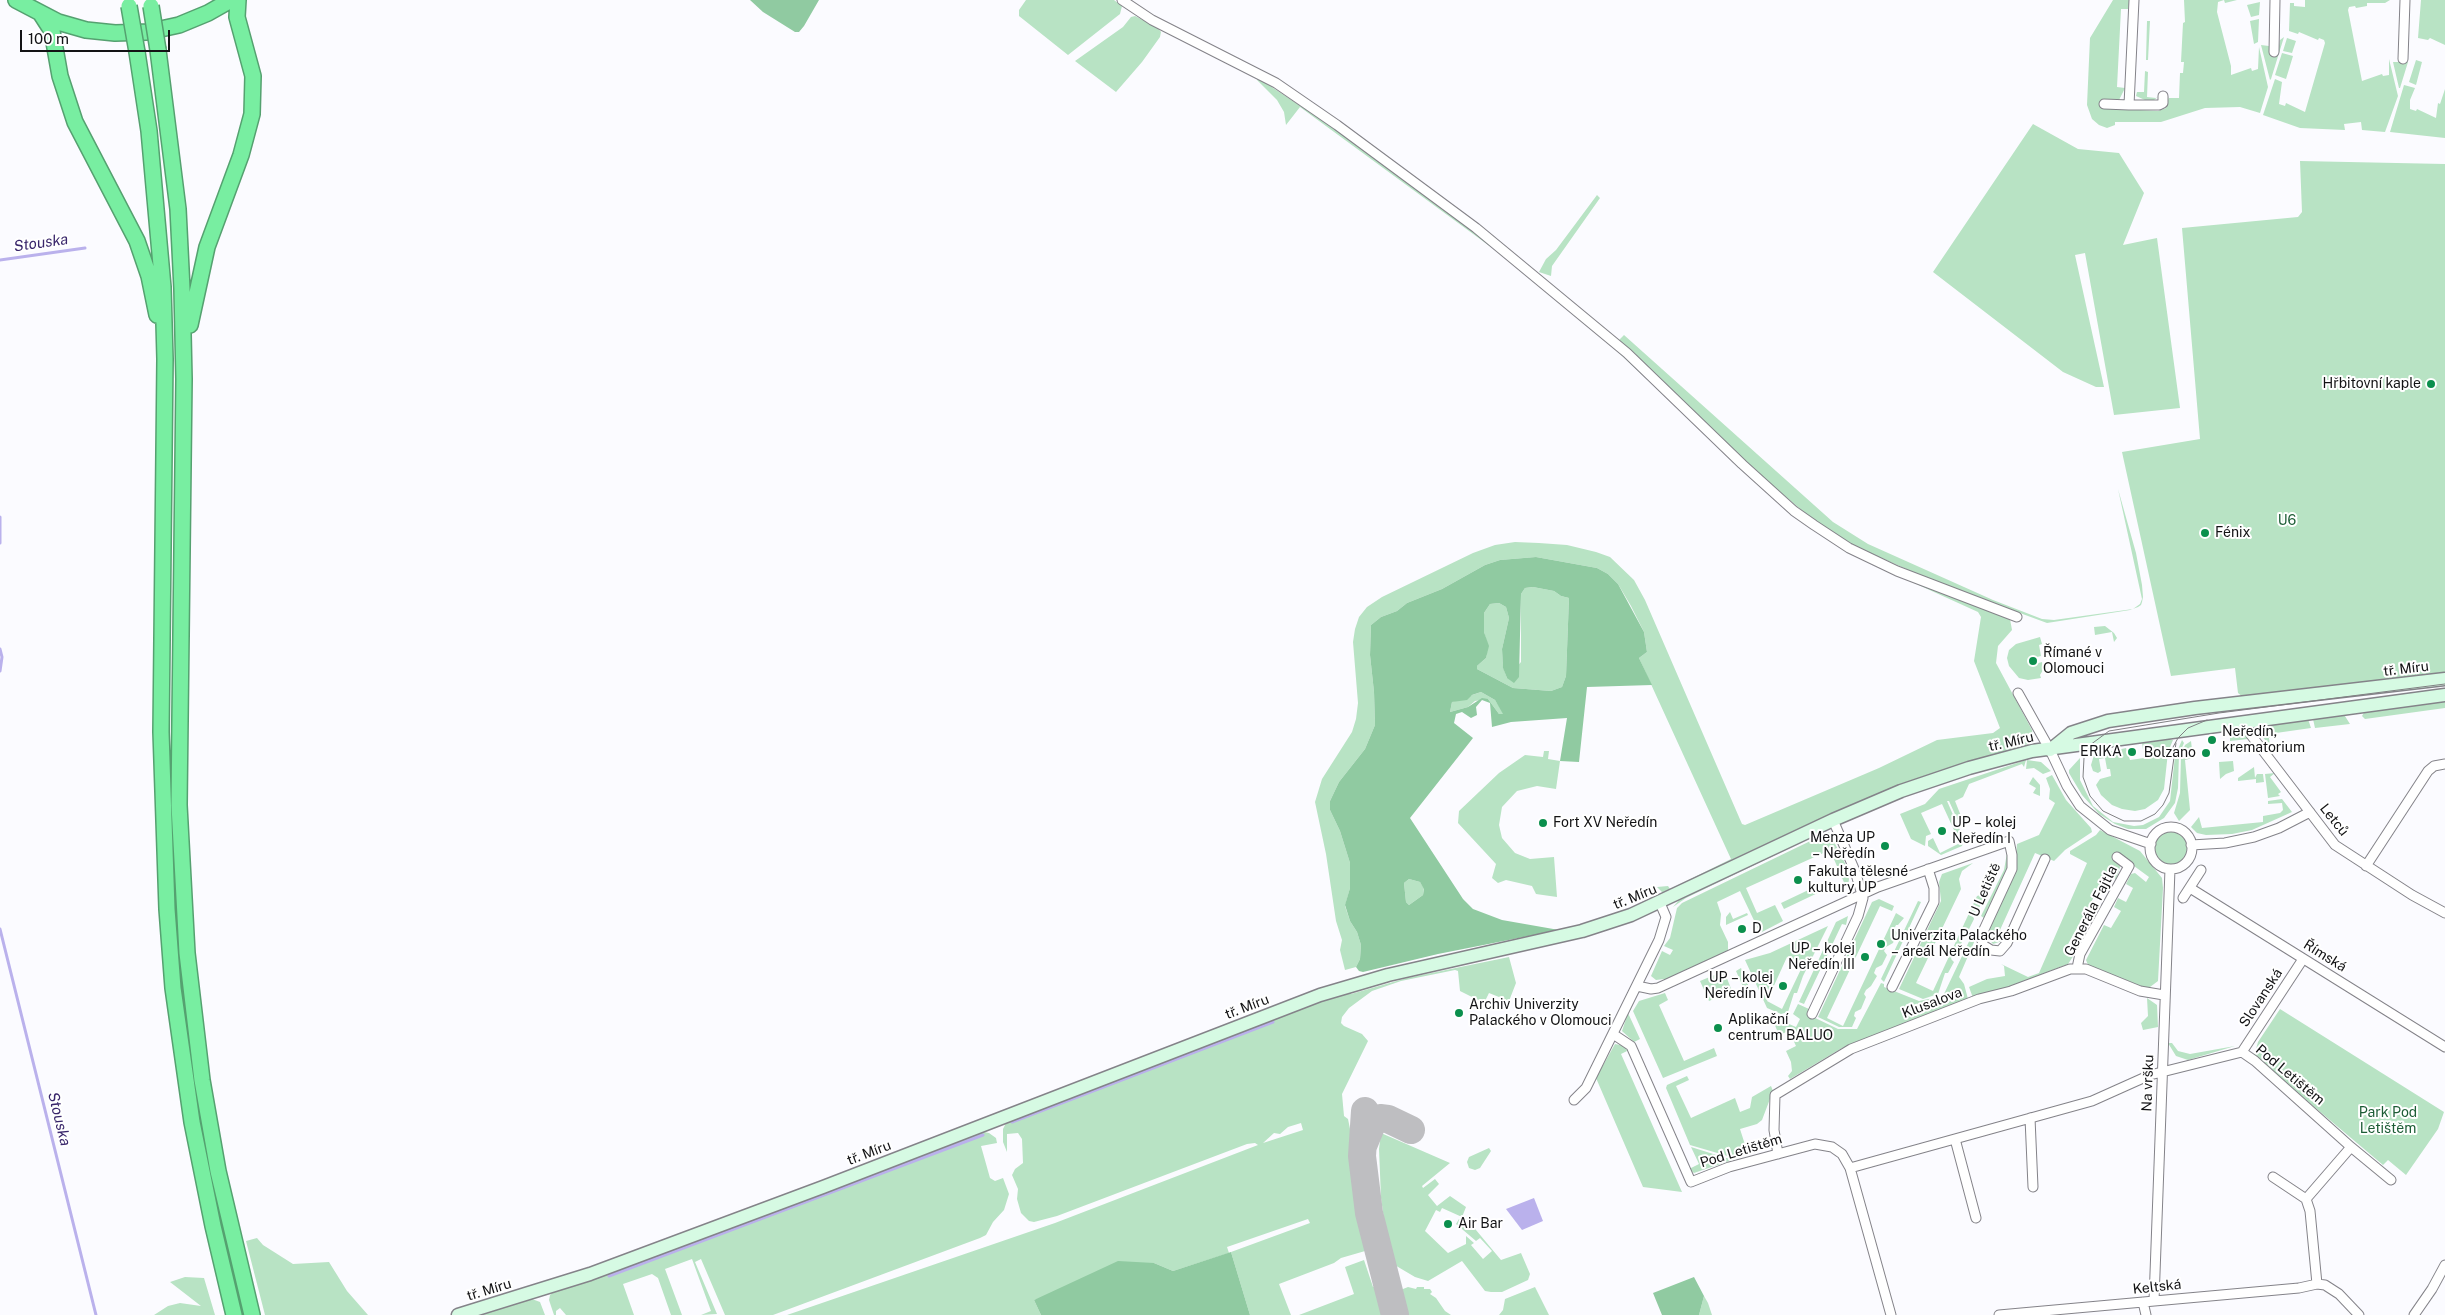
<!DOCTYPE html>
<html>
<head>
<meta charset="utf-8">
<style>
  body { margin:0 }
  #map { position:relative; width:2445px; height:1315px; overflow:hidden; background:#fbfbff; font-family:"Public Sans",sans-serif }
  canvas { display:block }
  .scale { position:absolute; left:20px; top:30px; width:150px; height:22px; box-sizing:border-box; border:2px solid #131315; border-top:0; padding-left:6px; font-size:15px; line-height:18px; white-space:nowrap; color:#131315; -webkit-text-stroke:4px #fff; paint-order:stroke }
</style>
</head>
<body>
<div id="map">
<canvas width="2445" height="1315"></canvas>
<div class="scale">100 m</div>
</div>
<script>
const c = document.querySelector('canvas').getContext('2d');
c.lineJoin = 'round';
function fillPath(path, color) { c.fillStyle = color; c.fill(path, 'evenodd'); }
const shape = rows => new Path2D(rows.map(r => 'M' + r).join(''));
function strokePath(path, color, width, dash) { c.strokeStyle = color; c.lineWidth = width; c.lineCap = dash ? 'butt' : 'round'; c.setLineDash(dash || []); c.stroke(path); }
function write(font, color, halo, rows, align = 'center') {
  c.font = font + ' "Public Sans",sans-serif'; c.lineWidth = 4; c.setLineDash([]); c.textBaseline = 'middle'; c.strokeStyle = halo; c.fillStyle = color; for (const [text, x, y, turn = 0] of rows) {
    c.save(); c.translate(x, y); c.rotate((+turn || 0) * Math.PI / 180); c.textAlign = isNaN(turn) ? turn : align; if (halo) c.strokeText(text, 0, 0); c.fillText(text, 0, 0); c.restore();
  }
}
fillPath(shape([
  [1026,0,1114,0,1122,6,1120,14,1068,55,1019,16,1019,10],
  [2113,0,2130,0,2128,9,2121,9,2117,87,2125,88,2119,100,2104,100,2103,108,2158,111,2166,108,2169,96,2169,98,2179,98,2180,73,2183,73,2184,62,2181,62,2183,23,2185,22,2184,0,2237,0,2225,3,2224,0,2218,2,2217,12,2231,66,2231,75,2251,68,2252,71,2258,69,2259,47,2268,87,2260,113,2240,107,2205,108,2161,122,2115,122,2115,125,2107,128,2099,125,2092,119,2087,105,2090,38],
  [2305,0,2390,0,2385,3,2367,3,2367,6,2356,8,2355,6,2349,7,2348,10,2362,81,2382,74,2383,76,2389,75,2389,59,2398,96,2385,132,2362,130,2361,122,2344,124,2345,130,2300,128,2263,115,2275,79,2282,82,2279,104,2285,106,2286,103,2305,112,2325,43,2324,40,2319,38,2318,40,2299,32,2298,34,2289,31,2290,3,2294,3,2294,6,2305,7],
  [2421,0,2445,0,2445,45,2430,38,2428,40,2418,38],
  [2260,2,2259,15,2251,17,2247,5],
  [1135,16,1157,27,1161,32,1160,37,1142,62,1116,92,1075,61,1123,27,1131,17],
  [2259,19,2258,42,2254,44,2250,21],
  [2147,21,2150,21,2148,60,2146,60],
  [2284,37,2271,79,2270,80,2261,45,2269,46,2269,52,2278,52,2280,40],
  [2287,38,2296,41,2292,53,2283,51],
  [2282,53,2293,56,2286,79,2275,75],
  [2416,60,2422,62,2416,85,2409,82],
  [2393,62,2408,62,2400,88,2399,88],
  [2145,71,2148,72,2147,97,2156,98,2159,96,2154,100,2145,100,2136,96,2137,92,2144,92],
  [1258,78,1328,124,1496,249,1552,293,1628,359,1752,478,1812,528,1838,546,1871,563,2010,619,2012,630,1998,646,1996,663,2032,730,2033,737,2028,744,1898,787,1834,814,1664,894,1657,887,1668,886,1670,889,1731,859,1639,658,1647,652,1644,632,1631,606,1618,584,1608,574,1597,568,1536,557,1500,560,1485,565,1442,589,1407,603,1397,611,1381,617,1371,625,1370,655,1374,692,1375,725,1365,749,1339,782,1330,801,1330,810,1340,831,1350,863,1350,888,1345,906,1350,921,1357,932,1361,945,1360,959,1356,967,1345,970,1340,950,1342,940,1336,921,1326,854,1315,802,1322,779,1352,732,1356,719,1358,703,1353,642,1355,629,1359,617,1367,607,1382,597,1473,553,1495,545,1515,542,1539,543,1567,545,1596,552,1610,557,1634,580,1645,600,1742,824,1745,825,1879,768,1937,740,1993,733,2000,728,1974,661,1981,617,1978,612,1848,553,1819,534,1789,512,1750,477,1618,352,1499,253,1300,107,1286,125,1284,112,1277,100,1257,80],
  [2404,85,2415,88,2410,100,2410,109,2416,111,2417,109,2436,118,2438,103,2440,104,2445,89,2445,138,2390,132],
  [2033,124,2078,149,2119,153,2144,193,2123,245,2157,238,2180,408,2114,415,2085,253,2075,255,2104,387,2096,387,2063,372,1933,272],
  [2300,161,2445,164,2445,672,2244,698,2238,693,2235,668,2171,676,2122,452,2200,439,2182,228,2298,217,2302,212],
  [1597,195,1600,198,1552,266,1551,276,1539,272,1546,259,1556,250],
  [1624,335,1833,522,1868,544,1993,600,2042,619,2054,620,2133,609,2140,604,2142,599,2118,489,2136,553,2142,585,2143,597,2142,602,2141,605,2138,607,2130,610,2047,623,1933,581,1857,547,1819,525,1758,473,1619,340],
  [1533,587,1554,591,1561,596,1569,598,1566,676,1562,687,1551,691,1513,688,1477,669,1477,666,1486,658,1488,646,1484,632,1484,613,1490,604,1499,603,1506,607,1509,618,1502,649,1503,667,1507,678,1521,662,1521,594,1525,588],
  [2105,626,2114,633,2117,638,2114,642,2112,632,2095,635,2094,627],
  [2040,637,2042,644,2039,645,2041,656,2033,658,2035,664,2042,662,2043,670,2040,675,2041,678,2028,680,2019,678,2009,666,2007,658,2009,650,2016,644],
  [1481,692,1495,700,1504,714,1499,714,1488,699,1475,701,1468,707,1450,712,1452,702],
  [2445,700,2445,708,2365,719,2362,716,2366,709],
  [2343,713,2350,724,2315,728,2313,719],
  [2308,719,2311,728,2276,733,2269,738,2270,746,2256,729,2257,727],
  [2252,728,2245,733,2248,739,2230,741,2230,732],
  [2160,738,2173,740,2168,752,2164,789,2158,800,2145,809,2135,811,2122,809,2112,805,2101,795,2096,785,2100,779,2111,776,2110,769,2107,769,2105,758,2099,759,2101,771,2098,773,2093,771,2091,765,2094,755,2126,748,2130,760,2144,758,2142,742],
  [2182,740,2184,743,2179,754,2178,788,2175,803,2164,818,2146,829,2128,829,2115,824,2099,814,2082,795,2069,773,2069,770,2080,758,2080,780,2093,806,2113,822,2134,826,2143,825,2159,817,2170,801,2175,756],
  [2191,741,2193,758,2185,760,2190,810,2179,821,2174,813,2180,793,2181,755,2185,745],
  [1544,751,1549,751,1548,759,1560,761,1556,789,1537,786,1517,791,1502,807,1499,825,1502,838,1515,853,1530,859,1554,857,1557,897,1536,894,1532,886,1506,880,1498,883,1492,878,1496,864,1458,823,1459,811,1499,773,1525,755,1543,757],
  [2026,760,2024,767,2022,764,1969,784,1963,797,1955,801,1963,821,1959,823,1949,801,1947,801,1957,824,1954,825,1956,828,1959,828,1964,840,1962,846,1941,855,1928,846,1928,841,1933,838,1940,853,1960,843,1942,804,1921,813,1931,834,1926,836,1925,846,1911,839,1900,814,1925,804,1939,789],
  [2027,760,2041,762,2051,771,2043,774,2034,768,2026,769],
  [2233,761,2234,771,2226,774,2220,779,2219,762],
  [2254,767,2255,778,2257,774,2263,774,2264,782,2256,783,2256,779,2238,781,2238,778],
  [2275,773,2270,777,2281,792,2278,794,2280,796,2268,798,2265,774],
  [2052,775,2066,800,2091,828,2092,832,2065,850,2054,861,2035,853,2000,930,2006,933,2002,941,1993,944,1986,936,2015,868,2017,844,2039,835,2055,803,2049,799,2050,789,2046,778],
  [2033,777,2040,785,2040,796,2033,793,2036,788,2029,784],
  [2282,799,2292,812,2252,830,2232,834,2206,835,2197,833,2191,827,2199,817,2202,828,2263,822,2263,816,2280,813,2283,810,2282,803,2268,804,2268,801],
  [1822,830,1827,830,1686,898,1673,907,1679,900],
  [2100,830,2140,851,2162,878,2163,888,2158,981,2150,987,2143,987,2088,965,2086,960,2104,925,2111,928,2121,911,2114,907,2118,898,2126,902,2133,888,2126,884,2131,874,2135,873,2146,882,2149,877,2119,855,2120,867,2116,879,2106,875,2067,946,2076,952,2068,964,2011,986,1973,998,1969,987,1987,979,2005,976,2004,966,2001,964,2028,977,2039,973,2087,863,2070,854,2070,851,2096,835],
  [1829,832,1849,871,1847,872,1849,879,1848,886,1846,887,1830,850,1746,888,1757,913,1775,905,1783,921,1760,933,1740,891,1717,902,1721,914,1720,925,1728,942,1728,951,1666,981,1664,979,1656,980,1651,976,1662,951,1670,955,1673,950,1664,946,1670,938,1677,908,1682,903],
  '2155 848a16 16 0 1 1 32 0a16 16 0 1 1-32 0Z',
  [2007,853,2009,862,2007,870,1984,918,1981,916,2004,870],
  [1973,863,1962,871,1959,879,1961,889,1916,983,1933,991,1977,896,1983,894,1984,898,1979,908,1975,912,1973,916,1974,919,1968,931,1966,930,1958,953,1954,952,1951,959,1954,962,1948,973,1945,973,1938,994,1923,999,1899,989,1941,901,1939,882,1942,874],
  [1409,879,1420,882,1424,888,1423,895,1409,905,1406,902,1404,883],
  [1821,884,1824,890,1784,909,1781,903],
  [1879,899,1894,906,1892,911,1880,906,1827,1018,1843,1026,1896,913,1904,918,1898,925,1896,925,1894,929,1897,933,1893,943,1886,947,1884,951,1887,955,1882,965,1876,968,1874,973,1877,976,1871,986,1866,990,1864,994,1866,997,1861,1009,1855,1012,1854,1016,1856,1018,1852,1027,1839,1027,1818,1017,1872,902],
  [1918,901,1921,902,1884,982,1881,979],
  [1730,912,1733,919,1747,913,1748,915,1726,925,1726,917],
  [1848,916,1846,925,1842,924,1804,1004,1799,1002,1836,922],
  [1828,926,1803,976,1797,993,1794,993,1788,1012,1781,1014,1767,1008,1745,960,1770,953],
  [1787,957,1803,965,1782,1009,1767,1001],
  [1974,931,1978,933,1959,977,1964,984,1968,999,1842,1048,1790,1079,1788,1076,1792,1071,1791,1062,1786,1051,1796,1046,1789,1031,1779,1035,1774,1023,1782,1021,1796,1027,1800,1019,1793,1014,1798,1004,1809,1009,1807,1014,1838,1029,1857,1029,1881,983,1884,984,1884,987,1919,1001,1943,996],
  [1509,957,1516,983,1509,1001,1489,993,1484,1003,1460,991,1458,971,1455,970,1401,981,1372,991,1349,1008,1342,1017,1341,1023,1344,1026,1362,1034,1368,1041,1342,1094,1344,1116,1348,1119,1352,1139,1363,1218,1372,1249,1341,1258,1334,1263,1279,1284,1291,1315,1250,1315,1231,1252,1310,1223,1308,1219,1227,1247,1229,1253,1173,1271,1154,1263,1034,1300,1041,1315,787,1315,1055,1223,1258,1145,1255,1143,1247,1144,1057,1216,1034,1222,1029,1221,1021,1213,1017,1199,1018,1189,1012,1175,1015,1169,1023,1163,1022,1139,1018,1133,1007,1134,1007,1152,1003,1142,1003,1129,1007,1121,1349,990,1351,994,1407,978],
  [1301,1123,1303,1130,1263,1143,1274,1133,1280,1134,1288,1127],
  [1741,968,1749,987,1744,989,1736,971],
  [1724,971,1732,991,1709,1001,1700,981],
  [1665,993,1668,1000,1659,1005,1684,1061,1714,1048,1717,1056,1663,1078,1633,1011,1639,1001],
  [2147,998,2157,1005,2158,1027,2143,1030,2141,1023,2148,1016],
  [2280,1009,2444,1112,2438,1129,2406,1175,2388,1160,2383,1165,2254,1056,2258,1042],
  [1628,1013,1640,1039,1634,1042,1622,1031],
  [2168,1043,2172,1043,2178,1051,2190,1054,2235,1046,2188,1060,2176,1056],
  [1615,1044,1625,1046,1627,1051,1621,1054,1682,1192,1643,1187,1596,1078],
  [1687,1076,1689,1080,1676,1086,1691,1118,1735,1098,1740,1112,1750,1108,1752,1097,1771,1086,1773,1091,1762,1120,1757,1124,1740,1129,1748,1154,1731,1157,1690,1145,1666,1088,1667,1085],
  [979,1131,989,1133,996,1138,997,1143,981,1146,990,1178,995,1181,1003,1178,1009,1194,1004,1210,993,1222,986,1235,980,1238,773,1315,725,1315,701,1259,695,1262,717,1314,701,1315,711,1311,692,1259,665,1269,682,1315,671,1315,658,1278,652,1274,623,1284,634,1315,566,1315,560,1308,556,1311,556,1315,554,1315,549,1300,550,1295,556,1290],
  [1381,1133,1450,1163,1422,1186,1423,1188,1435,1179,1439,1184,1428,1195,1437,1206,1450,1196,1466,1207,1462,1217,1442,1208,1440,1212,1436,1210,1425,1231,1448,1253,1466,1244,1466,1236,1474,1243,1471,1245,1483,1259,1492,1251,1480,1238,1476,1241,1456,1224,1459,1219,1471,1224,1501,1260,1521,1253,1530,1274,1528,1280,1502,1292,1491,1292,1485,1291,1462,1261,1428,1281,1415,1277,1393,1264,1387,1240,1381,1198,1379,1149],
  [1691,1147,1726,1158,1738,1158,1694,1173,1689,1169,1699,1164],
  [1489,1148,1491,1151,1480,1168,1475,1170,1469,1168,1467,1162,1469,1157],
  [257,1238,263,1245,293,1264,329,1262,347,1291,368,1315,265,1315,246,1241],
  [1364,1260,1373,1287,1378,1284,1373,1272,1373,1264,1376,1265,1389,1315,1299,1315,1354,1294,1345,1267],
  [185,1277,204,1278,215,1315,154,1315,168,1306,180,1303,201,1306,170,1282],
  [1408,1287,1416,1289,1417,1287,1424,1287,1424,1289,1430,1289,1432,1292,1430,1294,1436,1298,1445,1311,1451,1315,1402,1315,1399,1294,1403,1289],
  [1535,1287,1549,1315,1499,1315,1503,1310,1505,1299],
  [1704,1296,1708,1303,1712,1315,1699,1315],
  [532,1299,540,1302,545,1315,475,1315]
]), '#b8e3c4');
fillPath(shape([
  [750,0,819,0,804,26,799,32,795,32,763,12],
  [1536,557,1597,568,1608,574,1618,584,1644,632,1647,652,1639,658,1652,685,1587,687,1579,762,1560,761,1567,718,1511,722,1492,727,1490,703,1482,700,1476,707,1477,715,1471,718,1462,712,1456,714,1454,723,1473,738,1410,818,1463,899,1473,909,1502,920,1559,930,1438,954,1363,972,1359,971,1356,967,1360,959,1361,945,1357,932,1350,921,1345,905,1350,888,1350,863,1340,831,1330,810,1330,801,1339,782,1365,749,1375,725,1374,692,1370,655,1371,625,1381,617,1397,611,1407,603,1442,589,1485,565,1500,560],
  [1533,587,1554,591,1561,596,1569,598,1566,676,1562,687,1551,691,1513,688,1477,669,1477,666,1486,658,1489,646,1484,632,1484,613,1490,604,1499,603,1506,607,1509,618,1502,649,1503,668,1507,678,1514,683,1519,677,1521,594,1525,588],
  [1481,692,1495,700,1503,714,1499,714,1488,699,1482,698,1468,707,1450,712,1452,702,1467,700,1472,695],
  [1409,879,1420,882,1424,889,1423,895,1409,905,1406,902,1404,883],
  [1231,1252,1250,1315,1041,1315,1034,1300,1118,1261,1154,1263,1173,1271],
  [1694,1277,1704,1296,1699,1315,1662,1315,1653,1293]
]), '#90caa1');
fillPath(shape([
  [1534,1198,1543,1221,1522,1230,1506,1209]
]), '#bab1ec');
strokePath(shape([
  [0,260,85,248],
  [0,517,0,543],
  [0,649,2,657,0,671],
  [0,929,96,1315],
  [1012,1122,1273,1022],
  [609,1276,983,1135]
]), '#bab1ec', 3);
strokePath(shape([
  [1365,1111,1362,1156,1369,1213,1395,1315],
  [1363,1146,1372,1124,1380,1118,1388,1119,1411,1130]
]), '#bebec1', 28);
const street = shape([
  [1122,0,1152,20,1276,83,1337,125,1476,228,1627,353,1742,464,1794,511,1814,525,1849,548,1897,571,2017,617],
  [2134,0,2129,105,2159,105,2163,103,2163,96],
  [2274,52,2275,0],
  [2403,59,2405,0],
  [2104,104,2129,105],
  [2018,693,2050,750,2067,786,2080,806,2110,830,2151,844],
  [2251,735,2335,845,2412,895,2445,913],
  '2150 848a21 21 0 1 1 42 0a21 21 0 1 1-42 0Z',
  [2191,845,2225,843,2254,837,2279,828,2310,812],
  [2366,866,2428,771,2434,766,2445,764],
  [2190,888,2445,1047],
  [2183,898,2201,870],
  [2077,968,2080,954,2129,866,2117,857],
  [1637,986,1651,989,1658,988,1878,887,2009,841,2012,855,2012,869,1981,936,1983,945,1991,950,2000,951,2007,943,2045,859],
  [1892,987,1934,902,1934,888,1928,869],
  [1812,1014,1858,916,1863,898,1855,871,1833,820],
  [1613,1034,1631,1046,1691,1182,1729,1167,1815,1144,1832,1147,1842,1154,1850,1168,1891,1315],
  [2242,1052,2303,959],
  [1574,1100,1586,1088,1659,940,1666,917,1660,903],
  [2030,1118,2033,1187],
  [1955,1139,1976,1218],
  [1778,1154,1774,1130,1775,1095,1851,1049,1979,999,2011,991,2070,969,2086,969,2140,991,2164,995],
  [1850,1168,2092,1101,2150,1075,2242,1052,2255,1061,2351,1147,2391,1180],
  [2273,1177,2306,1199],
  [2317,1284,2310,1211,2306,1199,2351,1147],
  [2154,1300,2170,869],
  [2143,1302,2146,1315],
  [1999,1315,2299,1288,2317,1284,2325,1285,2339,1294,2359,1315],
  [2414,1315,2432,1289,2445,1265]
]);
const secondary = shape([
  [2050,750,2071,733,2108,721,2195,708,2445,679],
  [458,1315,590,1274,823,1187,1320,995,1388,975,1582,931,1631,915,1833,820,1901,791,1969,768,2032,751,2445,695]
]);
const highway = shape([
  [16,0,58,22,86,30,115,33,147,32,179,25,208,13,231,0],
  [41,14,52,31,60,76,75,122,137,241,149,276,157,315],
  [158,50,178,209,182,289,184,379,179,805,187,953,202,1080,218,1171,252,1315],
  [137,52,149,131,163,287,165,359,161,732,167,909,173,988,192,1122,213,1226,234,1315],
  [190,325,207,247,241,155,252,114,253,76,237,17,238,0]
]);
strokePath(street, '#848389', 11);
strokePath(secondary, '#848389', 15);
strokePath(highway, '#55a170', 18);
strokePath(street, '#fff', 9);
strokePath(secondary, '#d6fae3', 12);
strokePath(highway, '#78eea1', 15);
strokePath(shape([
  [2176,743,2169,793,2163,805,2155,814,2141,821,2124,821,2103,811,2090,796,2083,777,2084,758,2090,745,2109,731,2219,713,2445,684],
  [2172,749,2178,738,2188,728,2207,720]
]), '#808083', 1);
const highwayBridge = shape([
  [129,6,137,52],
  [151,6,158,50]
]);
strokePath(highwayBridge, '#55a170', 18, []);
strokePath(highwayBridge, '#78eea1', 15);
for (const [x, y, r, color] of [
  [2431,384,5,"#0b8f4d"],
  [2205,533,5,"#0b8f4d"],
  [2033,661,5,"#0b8f4d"],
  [2212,740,5,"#0b8f4d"],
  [2132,752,5,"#0b8f4d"],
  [2206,753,5,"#0b8f4d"],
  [1543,823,5,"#0b8f4d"],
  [1942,831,5,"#0b8f4d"],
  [1885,846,5,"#0b8f4d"],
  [1798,880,5,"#0b8f4d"],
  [1742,929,5,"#0b8f4d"],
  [1881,944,5,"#0b8f4d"],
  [1865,957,5,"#0b8f4d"],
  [1783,986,5,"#0b8f4d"],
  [1459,1013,5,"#0b8f4d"],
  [1718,1028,5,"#0b8f4d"],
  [1448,1224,5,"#0b8f4d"]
]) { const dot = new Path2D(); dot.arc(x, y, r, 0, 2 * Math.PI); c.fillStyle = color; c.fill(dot); strokePath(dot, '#fff', 2); }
write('14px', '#131315', '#fff', [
  ["Hřbitovní kaple",2421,384,"right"],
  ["Fénix",2215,533],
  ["Římané v",2043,653],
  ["Olomouci",2043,669],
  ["Neředín,",2222,732],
  ["krematorium",2222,748],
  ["ERIKA",2122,752,"right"],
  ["Bolzano",2196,753,"right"],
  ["Fort XV Neředín",1553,823],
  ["UP – kolej",1952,823],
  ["Neředín I",1952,839],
  ["Menza UP",1875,838,"right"],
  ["– Neředín",1875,854,"right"],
  ["Fakulta tělesné",1808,872],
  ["kultury UP",1808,888],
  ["D",1752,929],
  ["Univerzita Palackého",1891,936],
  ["– areál Neředín",1891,952],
  ["UP – kolej",1855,949,"right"],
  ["Neředín III",1855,965,"right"],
  ["UP – kolej",1773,978,"right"],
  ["Neředín IV",1773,994,"right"],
  ["Archiv Univerzity",1469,1005],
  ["Palackého v Olomouci",1469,1021],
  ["Aplikační",1728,1020],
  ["centrum BALUO",1728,1036],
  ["Air Bar",1458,1224]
], 'left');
write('14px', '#1d5d36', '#fff', [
  ["U6",2287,521],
  ["Park Pod",2388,1113],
  ["Letištěm",2388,1129]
]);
write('14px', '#131315', '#fff', [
  ["tř. Míru",2406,669,-7],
  ["tř. Míru",2011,742,-13],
  ["Letců",2334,820,51],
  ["U Letiště",1985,890,-66],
  ["tř. Míru",1635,897,-22],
  ["Generála Fajtla",2091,911,-63],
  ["Římská",2325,956,32],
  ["Slovanská",2261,998,-57],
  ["Klusalova",1932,1003,-21],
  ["tř. Míru",1247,1007,-21],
  ["Pod Letištěm",2290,1075,40],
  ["Na vršku",2148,1083,-88],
  ["Pod Letištěm",1741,1151,-17],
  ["tř. Míru",869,1153,-21],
  ["Keltská",2157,1287,-6],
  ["tř. Míru",489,1290,-17]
]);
write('italic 15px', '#39266b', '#fff', [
  ["Stouska",41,243,-8],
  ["Stouska",59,1119,76]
]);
</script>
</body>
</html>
